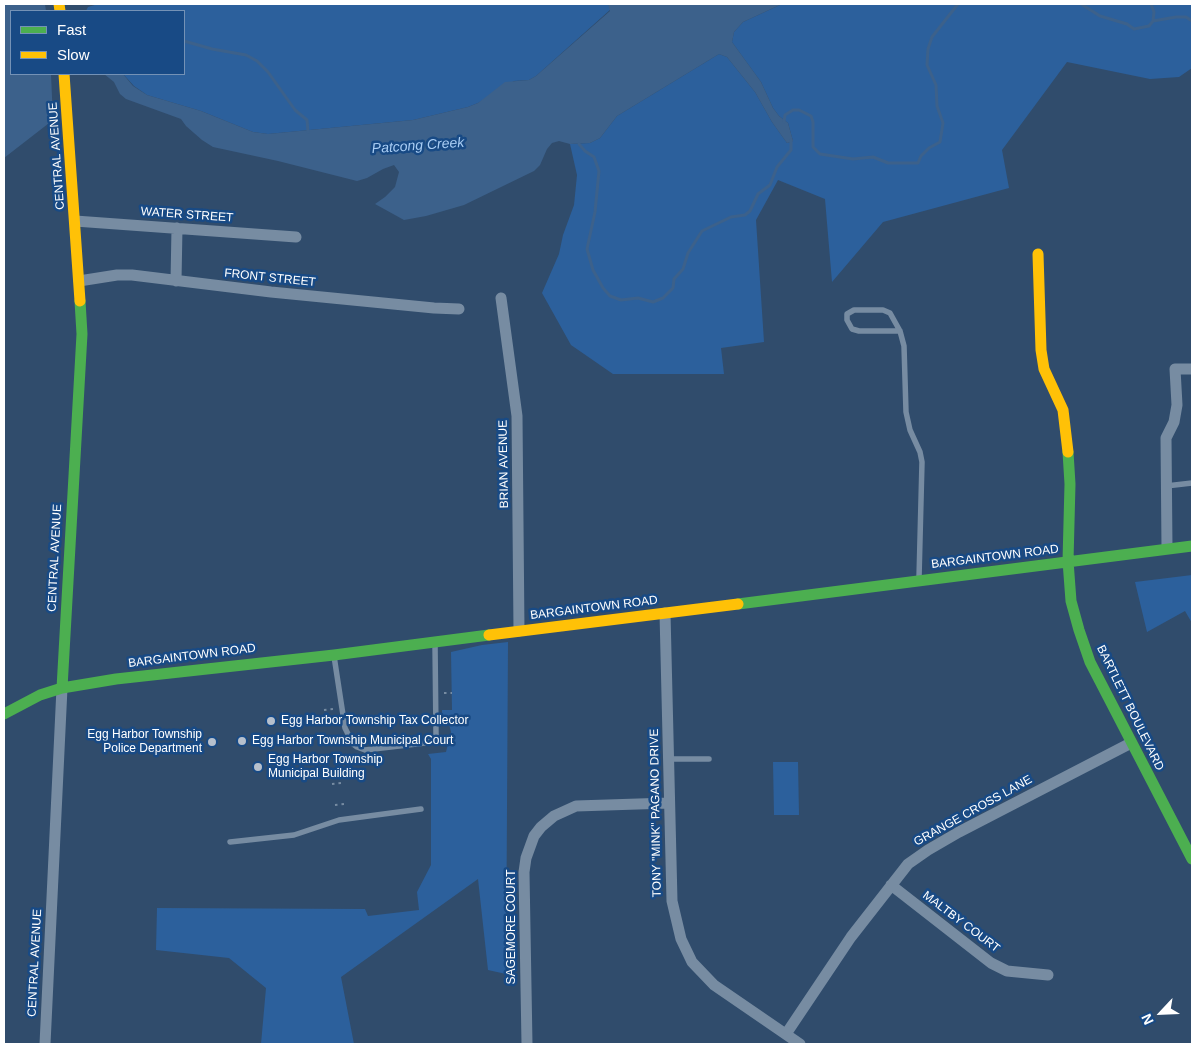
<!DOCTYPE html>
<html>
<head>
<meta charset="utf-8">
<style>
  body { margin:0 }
  #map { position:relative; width:1196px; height:1048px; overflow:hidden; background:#304c6c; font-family:Helvetica,sans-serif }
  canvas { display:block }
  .frame { position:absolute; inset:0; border:5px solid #fff; pointer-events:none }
  .legend { position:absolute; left:10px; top:10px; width:175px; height:65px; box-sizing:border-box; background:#184a85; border:1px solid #7492b6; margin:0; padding:6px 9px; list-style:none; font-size:15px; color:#fff }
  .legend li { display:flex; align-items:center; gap:10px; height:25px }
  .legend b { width:25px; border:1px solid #7492b6 }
  .north { position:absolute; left:1136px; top:988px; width:50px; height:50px; -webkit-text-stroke:4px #184a85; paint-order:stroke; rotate:245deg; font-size:14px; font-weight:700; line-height:20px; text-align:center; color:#fff }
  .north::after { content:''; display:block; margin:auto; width:18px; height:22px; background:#fff; clip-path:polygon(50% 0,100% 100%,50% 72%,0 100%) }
</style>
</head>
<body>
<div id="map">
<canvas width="1196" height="1048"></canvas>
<div class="frame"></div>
<ul class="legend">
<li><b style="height:6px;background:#4caf50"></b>Fast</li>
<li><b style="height:6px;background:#ffc107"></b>Slow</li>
</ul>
<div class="north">N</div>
</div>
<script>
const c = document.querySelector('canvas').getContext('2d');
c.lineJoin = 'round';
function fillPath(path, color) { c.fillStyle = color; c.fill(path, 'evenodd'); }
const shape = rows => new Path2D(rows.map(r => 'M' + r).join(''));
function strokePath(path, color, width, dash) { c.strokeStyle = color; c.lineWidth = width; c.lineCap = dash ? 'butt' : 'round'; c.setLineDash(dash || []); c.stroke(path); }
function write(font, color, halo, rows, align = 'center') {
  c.font = font + ' Helvetica,sans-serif'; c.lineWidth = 5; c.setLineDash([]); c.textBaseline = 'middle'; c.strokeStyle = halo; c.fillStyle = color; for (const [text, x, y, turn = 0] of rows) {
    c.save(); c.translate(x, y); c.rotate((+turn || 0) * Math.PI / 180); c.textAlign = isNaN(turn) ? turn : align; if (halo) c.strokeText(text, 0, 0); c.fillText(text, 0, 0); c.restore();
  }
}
fillPath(shape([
  [98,4,608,4,611,9,536,76,529,80,514,81,478,103,468,107,413,120,268,134,253,132,201,111,147,95,134,86,124,75,184,74,184,11,86,11,88,7],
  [782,4,1192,4,1192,68,1179,77,1150,79,1067,62,1002,150,1009,188,883,222,832,282,825,199,778,180,756,220,764,342,721,348,724,374,613,374,571,345,542,293,559,254,563,235,574,205,577,175,570,144,590,143,600,138,617,116,719,54,727,57,755,92,772,122,787,143,793,141,788,123,779,116,773,108,761,82,732,42,734,32,743,22],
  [1192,575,1192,623,1185,611,1147,632,1135,582],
  [508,642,506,974,488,970,478,879,341,977,354,1044,261,1044,266,988,229,958,156,950,157,908,365,909,368,916,419,910,417,892,431,865,431,759,428,754,446,752,451,732,449,724,442,721,442,710,452,710,451,652,482,645],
  [773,762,798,762,799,815,774,815]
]), '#2c609c');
fillPath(shape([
  [4,4,45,4,46,11,11,11,11,74,51,74,53,120,4,158],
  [608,4,782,4,743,22,734,32,732,42,761,82,773,108,779,116,788,123,793,141,787,143,772,122,755,92,727,57,719,54,617,116,600,138,590,143,570,144,559,141,552,143,547,149,540,165,534,171,464,205,426,216,404,220,375,204,385,197,395,187,399,172,394,165,383,169,367,178,357,181,278,161,213,147,202,140,186,126,181,119,126,99,120,94,114,82,104,74,123,74,133,86,147,95,201,111,253,132,268,134,413,120,468,107,478,103,505,82,529,80,536,76,610,11]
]), '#3c618b');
strokePath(shape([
  [1081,4,1100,16,1127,24,1134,29,1149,26,1153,21,1176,17,1186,17,1192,21],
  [1151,4,1154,12,1153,21],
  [184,41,212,49,246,55,257,61,268,72,295,110,307,120,308,132],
  [784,122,785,115,793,110,799,110,811,116,813,122,813,147,820,154,853,159,873,157,888,163,918,163,921,156,929,148,940,142,943,123,937,106,936,85,927,65,928,49,932,37,958,4],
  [579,144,585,151,594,157,599,171,595,212,587,249,593,270,603,288,610,296,621,300,638,298,653,302,663,298,673,288,674,279,683,269,688,253,702,231,731,217,745,215,750,211,758,194,770,185,777,167,791,150,791,140]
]), '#3c618b', 3);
strokePath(shape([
  [444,693,452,693],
  [324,710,334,709],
  [332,784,342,783],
  [335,805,345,804]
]), '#778ca2', 2, [2.5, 4]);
strokePath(shape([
  [900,331,859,331,852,329,847,320,847,314,854,310,883,310,890,313,900,331,904,346,906,412,910,430,920,452,922,462,919,578],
  [1166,486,1192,483],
  [334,656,345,728,353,744,357,747,365,750,425,743,432,741,436,735,435,644],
  [668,759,709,759],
  [230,842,294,835,339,820,421,809]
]), '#778ca2', 5.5);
strokePath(shape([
  [75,221,296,237],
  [79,281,117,275,132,275,271,292,434,308,459,309],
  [176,281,177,228],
  [501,298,517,416,519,631],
  [1167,548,1166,438,1174,422,1177,405,1175,369,1192,369],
  [665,613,672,901,681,939,692,962,714,985,800,1044],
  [891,885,991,963,1007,971,1048,975],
  [786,1034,851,937,908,864,928,850,959,832,1131,743],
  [45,1044,62,688],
  [527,1044,524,872,526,858,534,836,541,827,554,816,576,806,669,803]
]), '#778ca2', 11);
strokePath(shape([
  [1068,452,1070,484,1068,561,1071,601,1079,630,1090,662,1192,859],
  [738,604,1192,546],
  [62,688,82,334,80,301],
  [4,714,40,695,62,688,116,679,334,655,489,635]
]), '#4caf50', 11);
strokePath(shape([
  [59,4,60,11],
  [64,74,80,301],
  [1038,254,1041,350,1044,369,1063,410,1068,452],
  [489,635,738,604]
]), '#ffc107', 11);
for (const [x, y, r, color] of [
  [271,721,5,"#b7c0cc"],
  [242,741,5,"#b7c0cc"],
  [212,742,5,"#b7c0cc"],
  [258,767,5,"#b7c0cc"]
]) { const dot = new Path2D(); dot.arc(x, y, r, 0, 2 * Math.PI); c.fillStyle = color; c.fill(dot); strokePath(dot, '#184a85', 2); }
write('12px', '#fff', '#184a85', [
  ["CENTRAL AVENUE",57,156,-94],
  ["WATER STREET",187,215,4],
  ["FRONT STREET",270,278,6],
  ["BRIAN AVENUE",504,464,-91],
  ["BARGAINTOWN ROAD",995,557,-7],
  ["CENTRAL AVENUE",55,558,-87],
  ["BARGAINTOWN ROAD",594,608,-7],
  ["BARGAINTOWN ROAD",192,656,-7],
  ["BARTLETT BOULEVARD",1130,708,64],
  ["GRANGE CROSS LANE",973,811,-29],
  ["TONY \"MINK\" PAGANO DRIVE",656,813,-91],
  ["MALTBY COURT",961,922,37],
  ["SAGEMORE COURT",512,927,-90],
  ["CENTRAL AVENUE",35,963,-87]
]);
write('12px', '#fff', '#184a85', [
  ["Egg Harbor Township Tax Collector",281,721],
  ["Egg Harbor Township",202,735,"right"],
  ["Police Department",202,749,"right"],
  ["Egg Harbor Township Municipal Court",252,741],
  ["Egg Harbor Township",268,760],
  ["Municipal Building",268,774]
], 'left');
write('italic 14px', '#a9cdf4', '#184a85', [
  ["Patcong Creek",418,146,-4]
]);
</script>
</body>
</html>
